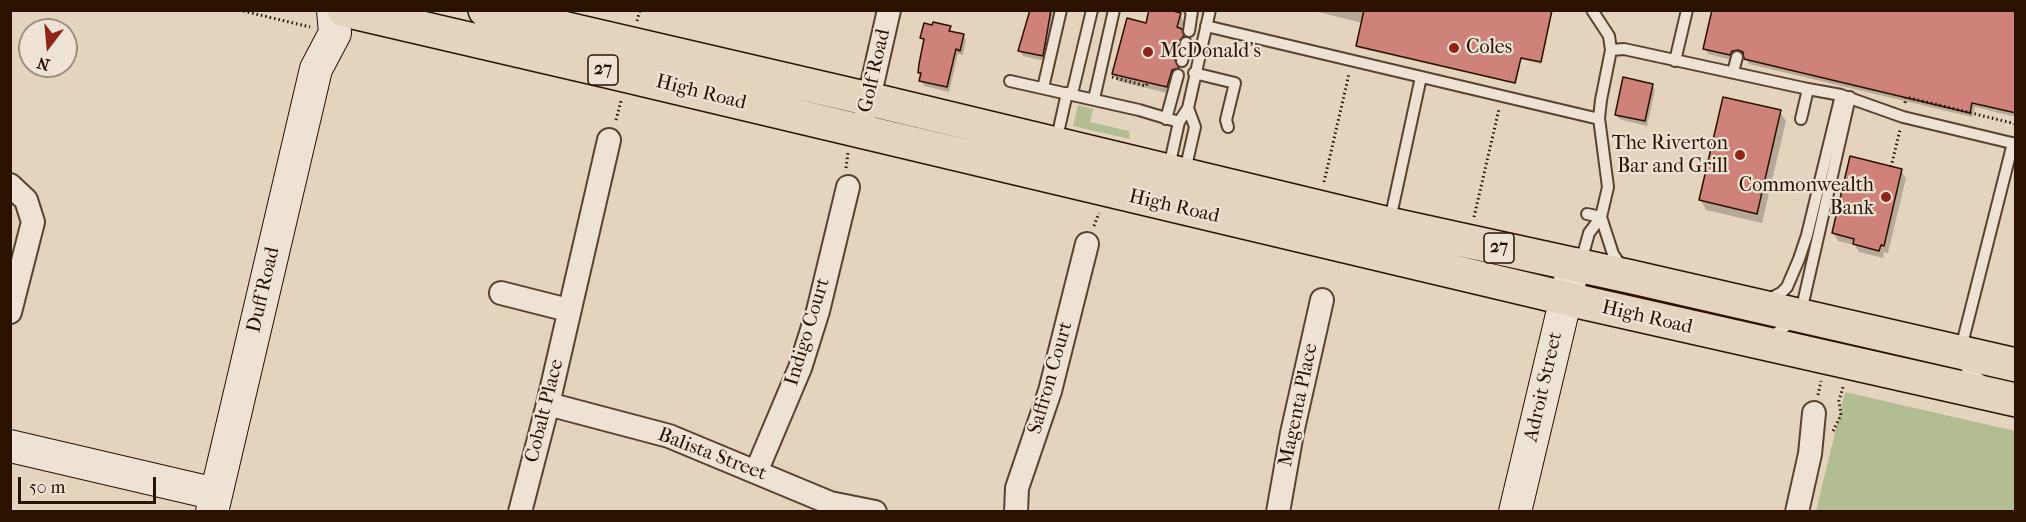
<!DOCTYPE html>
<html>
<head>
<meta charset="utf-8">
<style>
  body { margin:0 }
  #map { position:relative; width:2026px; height:522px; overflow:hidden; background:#e4d4bd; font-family:"IM FELL French Canon",serif }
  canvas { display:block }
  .frame { position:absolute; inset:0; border:12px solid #2b1100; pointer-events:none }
  .north { position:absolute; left:18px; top:18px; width:60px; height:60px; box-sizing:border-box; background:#ede3d4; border:2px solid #9f8f7f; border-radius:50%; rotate:196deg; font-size:16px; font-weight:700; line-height:24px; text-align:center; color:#2b1100 }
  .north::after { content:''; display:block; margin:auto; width:21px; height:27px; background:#8f2418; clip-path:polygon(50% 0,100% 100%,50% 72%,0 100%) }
  .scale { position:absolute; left:18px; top:477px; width:138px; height:27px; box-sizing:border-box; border:3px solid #2b1100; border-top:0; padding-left:8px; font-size:18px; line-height:21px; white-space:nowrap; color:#2b1100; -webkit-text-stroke:4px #ede3d4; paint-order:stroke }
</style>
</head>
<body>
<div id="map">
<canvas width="2026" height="522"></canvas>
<div class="frame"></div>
<div class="north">N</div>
<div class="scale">50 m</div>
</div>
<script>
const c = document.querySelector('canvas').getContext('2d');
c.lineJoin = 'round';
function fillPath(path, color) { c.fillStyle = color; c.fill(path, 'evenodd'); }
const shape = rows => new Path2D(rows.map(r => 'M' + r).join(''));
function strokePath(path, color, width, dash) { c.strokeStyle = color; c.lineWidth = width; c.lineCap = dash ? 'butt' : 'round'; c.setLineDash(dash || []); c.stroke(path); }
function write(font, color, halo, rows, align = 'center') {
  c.font = font + ' "IM FELL French Canon",serif'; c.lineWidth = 4.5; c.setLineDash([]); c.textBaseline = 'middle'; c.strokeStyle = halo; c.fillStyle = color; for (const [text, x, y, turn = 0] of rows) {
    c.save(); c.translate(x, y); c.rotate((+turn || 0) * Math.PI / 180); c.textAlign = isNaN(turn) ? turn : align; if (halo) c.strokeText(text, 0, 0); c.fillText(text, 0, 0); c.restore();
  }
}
fillPath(shape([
  [1078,105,1093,109,1090,122,1129,131,1130,139,1073,126],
  [1845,392,2015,431,2015,511,1816,511]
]), '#b2bd92');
fillPath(shape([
  [1031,10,1055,10,1045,61,1023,56,1020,51],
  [1309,10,1553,10,1541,64,1521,59,1516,84,1359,48,1357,46,1363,23],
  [2016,10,2016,117,1975,107,1972,117,1749,64,1742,54,1735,56,1732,60,1708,54,1705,49],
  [1180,15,1184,22,1182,31,1187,44,1183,49,1178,68,1182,76,1171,94,1118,81,1113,74,1147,24],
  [950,28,953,33,963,35,966,40,963,55,958,54,949,92,924,86,919,72,925,43,922,38],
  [1652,85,1655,90,1647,126,1619,119,1616,114],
  [1780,112,1786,121,1762,223,1706,210,1701,200],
  [1901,171,1906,178,1888,253,1884,252,1883,258,1859,252,1855,245,1838,241,1833,233]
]), '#0003');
const building = shape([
  [1030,10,1051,10,1043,56,1018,51,1030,10],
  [1149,10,1169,10,1181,13,1177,27,1182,29,1184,36,1179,41,1175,60,1179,68,1172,70,1167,87,1112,74,1127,18,1146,23,1149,10],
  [1364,10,1552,10,1541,62,1521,58,1515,83,1356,46,1364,10],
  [1712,10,2016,10,2016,113,1972,103,1970,113,1744,59,1743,52,1738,50,1732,51,1730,55,1703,49,1712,10],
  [933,22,951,26,949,31,964,34,960,51,956,49,947,87,919,81,921,73,918,73,919,64,924,39,920,38,924,23,932,25,933,22],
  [1623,77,1653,84,1645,121,1615,115,1623,77],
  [1723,97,1781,110,1757,214,1699,200,1723,97],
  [1850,156,1902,169,1884,246,1881,245,1879,251,1853,244,1854,239,1832,233,1850,156]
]);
fillPath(building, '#cf8279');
strokePath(building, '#2b1100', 1.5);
const lane = shape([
  [1206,26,1595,118,1599,118],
  [1189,31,1192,11,1190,10],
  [1611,50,1624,49,1808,89,1841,95,1903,117,2016,144],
  [1182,61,1186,43],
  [1675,61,1687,10],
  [1733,72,1737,57],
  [1194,73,1235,83,1226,120,1228,127],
  [1010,81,1139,110,1179,122],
  [1043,88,1061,10],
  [1072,94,1092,10],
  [1094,99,1114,10],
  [1166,119,1178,75],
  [1801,119,1808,89],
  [1056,142,1067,93],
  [1173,167,1171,158,1179,122,1188,108,1210,10],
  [1181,168,1187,162,1195,127,1188,108],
  [1587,214,1601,217],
  [1601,217,1613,254,1621,266],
  [1390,220,1421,77],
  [1576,261,1584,251,1589,233,1601,217,1608,187,1599,118,1601,100,1611,50,1609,36,1592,10],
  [1767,300,1781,293,1787,287,1799,259,1807,235,1841,95],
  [1771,337,1800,316,1850,97],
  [1981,380,1969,372,1958,353,1964,336,2013,143]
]);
const street = shape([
  [866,111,889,10],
  [10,185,26,200,33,222,10,312],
  [501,293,568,310],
  [548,404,669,436,830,503,875,512],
  [756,472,800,368,818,311,848,187],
  [520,512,548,404,609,140],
  [1016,512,1017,488,1050,391,1087,244],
  [1278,512,1292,433,1322,300],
  [1797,512,1810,454,1814,413]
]);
const secondary = shape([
  [10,446,216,494],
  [212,512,316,69,335,33,333,10],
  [1515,512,1574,264]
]);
const primary = shape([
  [344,10,611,72,1581,302,2016,400],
  [485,10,869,99,1389,224,1632,277,2016,365]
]);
strokePath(lane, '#59422f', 14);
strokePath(street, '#59422f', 26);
strokePath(secondary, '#2b1100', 34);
strokePath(primary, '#2b1100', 36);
strokePath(shape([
  [239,10,310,27],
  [637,21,640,10],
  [1112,77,1146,86,1148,82],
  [1905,103,1906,97,2016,124],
  [616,120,621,101],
  [1891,167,1900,130],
  [846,168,848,153],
  [1324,182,1349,74],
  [1474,217,1499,109],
  [1094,226,1099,213],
  [1818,395,1821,381],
  [1833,431,1841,415,1839,401,1843,387]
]), '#2b1100', 3, [1.5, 3]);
strokePath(lane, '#ede3d4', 10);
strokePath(street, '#ede3d4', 22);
strokePath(secondary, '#ede3d4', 32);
strokePath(primary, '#e4d4bd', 33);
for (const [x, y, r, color] of [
  [1454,48,6,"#8f2418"],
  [1148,52,6,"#8f2418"],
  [1740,155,6,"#8f2418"],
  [1886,197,6,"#8f2418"]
]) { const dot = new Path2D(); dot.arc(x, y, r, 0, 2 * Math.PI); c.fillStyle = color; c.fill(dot); strokePath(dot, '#ede3d4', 2); }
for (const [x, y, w] of [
  [603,70,30],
  [1499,248,30]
]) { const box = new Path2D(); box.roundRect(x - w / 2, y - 15, w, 30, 4.5); c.fillStyle = '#ede3d4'; c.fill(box); strokePath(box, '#2b1100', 1.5); }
write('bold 18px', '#2b1100', null, [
  ["27",603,70],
  ["27",1499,248]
]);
write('20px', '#2b1100', '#ede3d4', [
  ["Coles",1466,48],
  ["McDonald's",1160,52],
  ["The Riverton",1728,144,"right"],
  ["Bar and Grill",1728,167,"right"],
  ["Commonwealth",1874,186,"right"],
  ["Bank",1874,209,"right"]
], 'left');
write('20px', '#2b1100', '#ede3d4', [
  ["Golf Road",875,71,-77],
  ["High Road",701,93,14],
  ["High Road",1174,207,13],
  ["Duff Road",264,290,-77],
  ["High Road",1647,318,13],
  ["Indigo Court",808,332,-73],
  ["Saffron Court",1051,378,-74],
  ["Adroit Street",1544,387,-77],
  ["Magenta Place",1299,405,-78],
  ["Cobalt Place",545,411,-76],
  ["Balista Street",712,455,21]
]);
</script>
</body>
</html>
